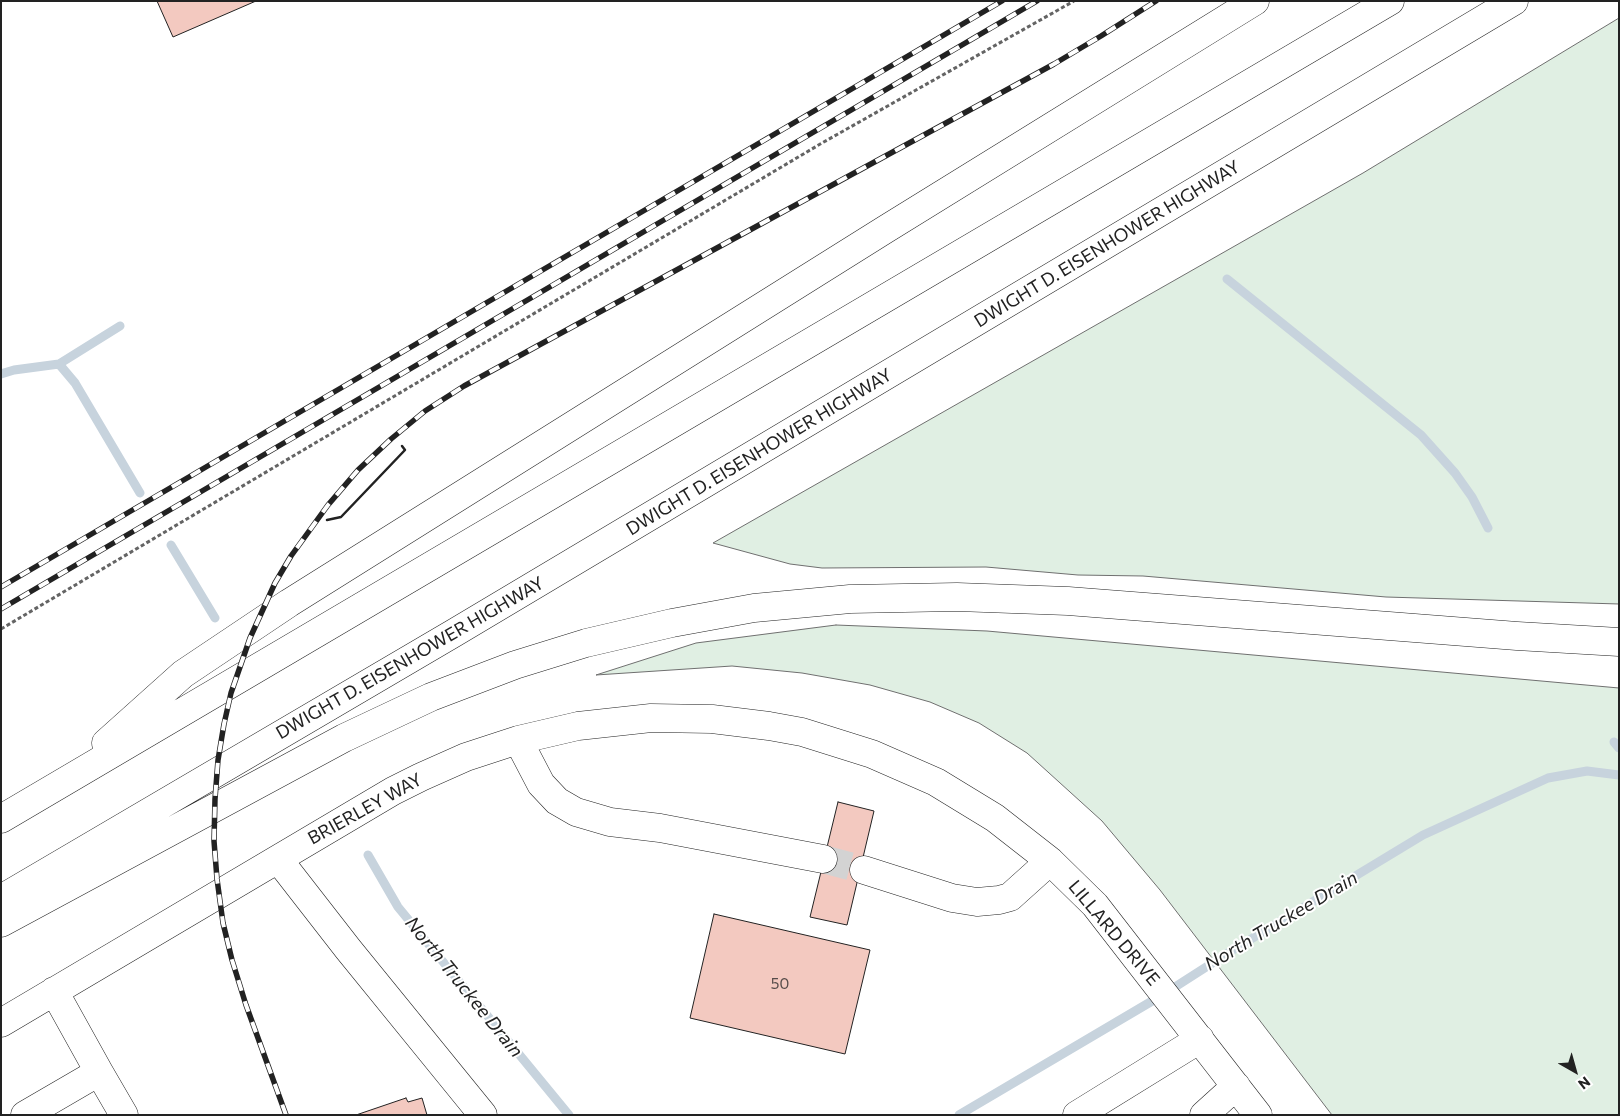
<!DOCTYPE html>
<html>
<head>
<meta charset="utf-8">
<style>
  body { margin:0 }
  #map { position:relative; width:1620px; height:1116px; overflow:hidden; background:#fff; font-family:Commissioner,sans-serif }
  canvas { display:block }
  .frame { position:absolute; inset:0; border:2px solid #222; pointer-events:none }
  .north { position:absolute; left:1550px; top:1046px; width:50px; height:50px; -webkit-text-stroke:4px #fff; paint-order:stroke; rotate:142deg; font-size:14px; font-weight:700; line-height:20px; text-align:center; color:#222 }
  .north::after { content:''; display:block; margin:auto; width:18px; height:22px; background:#222; clip-path:polygon(50% 0,100% 100%,50% 72%,0 100%) }
</style>
</head>
<body>
<div id="map">
<canvas width="1620" height="1116"></canvas>
<div class="frame"></div>
<div class="north">N</div>
</div>
<script>
const c = document.querySelector('canvas').getContext('2d');
c.lineJoin = 'round';
function fillPath(path, color) { c.fillStyle = color; c.fill(path, 'evenodd'); }
const shape = rows => new Path2D(rows.map(r => 'M' + r).join(''));
function strokePath(path, color, width, dash) { c.strokeStyle = color; c.lineWidth = width; c.lineCap = dash ? 'butt' : 'round'; c.setLineDash(dash || []); c.stroke(path); }
function write(font, color, halo, rows, align = 'center') {
  c.font = font + ' Commissioner,sans-serif'; c.lineWidth = 4; c.setLineDash([]); c.textBaseline = 'middle'; c.strokeStyle = halo; c.fillStyle = color; for (const [text, x, y, turn = 0] of rows) {
    c.save(); c.translate(x, y); c.rotate((+turn || 0) * Math.PI / 180); c.textAlign = isNaN(turn) ? turn : align; if (halo) c.strokeText(text, 0, 0); c.fillText(text, 0, 0); c.restore();
  }
}
const green = shape([
  [1619,18,1619,604,1386,597,1143,576,1078,575,986,567,822,568,790,564,713,543,1363,173,1619,18],
  [836,625,987,631,1619,688,1619,1115,1332,1115,1160,890,1102,821,1027,753,979,723,930,702,870,685,802,673,732,666,596,675,696,643,836,625]
]);
fillPath(green, '#e0efe3');
strokePath(green, '#6f6f6f', 1);
strokePath(shape([
  [1227,279,1421,435,1455,473,1472,497,1488,528],
  [59,364,75,383,140,493],
  [1,374,14,370,59,364,120,326],
  [171,545,215,618],
  [1614,742,1619,748],
  [368,855,398,907,569,1115],
  [959,1115,1164,994,1228,953,1423,835,1548,778,1587,771,1619,775]
]), '#c7d3dd', 9);
const building = shape([
  [157,1,256,1,173,37,157,1],
  [838,802,874,811,847,925,810,917,838,802],
  [714,914,870,950,845,1054,690,1018,714,914],
  [406,1098,408,1102,422,1098,427,1115,356,1115,406,1098]
]);
fillPath(building, '#f3c9c0');
strokePath(building, '#222', 1);
strokePath(shape([
  [823,859,864,870]
]), '#d3d3d3', 28, [28, 14]);
const minor = shape([
  [518,740,541,784,557,801,576,812,610,822,660,828,823,859],
  [278,859,348,949,483,1115],
  [864,870,952,898,977,902,999,900,1010,897,1050,861],
  [1,1023,393,791,421,777,466,757,518,740,578,726,651,718,712,719,769,726,802,732,872,754,936,782,995,818,1050,861,1095,905,1258,1115],
  [99,1072,124,1115],
  [25,1115,99,1072,54,991],
  [1077,1115,1200,1039],
  [1204,1115,1236,1086]
]);
const highway = shape([
  [106,743,183,674,289,603,886,229,1255,1],
  [1,819,1390,1],
  [1,899,454,633,1514,1],
  [1,923,344,738,431,697,515,665,586,643,672,623,754,608,850,599,957,597,1068,601,1517,636,1619,642]
]);
strokePath(minor, '#222', 29);
strokePath(highway, '#222', 29);
strokePath(shape([
  [1,629,822,143,1074,1]
]), '#646464', 3, [4, 2.5]);
strokePath(minor, '#fff', 28);
strokePath(highway, '#fff', 28);
const rail = shape([
  [1,587,1002,1],
  [1,609,1037,1],
  [286,1115,246,1005,232,960,223,923,217,879,214,841,215,799,218,760,224,724,231,693,250,638,275,583,291,556,328,505,358,470,391,439,425,411,464,386,1054,64,1101,36,1156,1]
]);
strokePath(rail, '#222', 5.5);
strokePath(rail, '#fff', 4, [11]);
strokePath(shape([
  [327,520,341,517,405,450,402,446]
]), '#222', 2.5);
write('15px', '#564c4a', null, [
  ["50",780,984]
]);
write('18px', '#222', '#fff', [
  ["DWIGHT D. EISENHOWER HIGHWAY",1107,244,-31],
  ["DWIGHT D. EISENHOWER HIGHWAY",759,452,-31],
  ["DWIGHT D. EISENHOWER HIGHWAY",410,658,-30],
  ["BRIERLEY WAY",365,809,-29],
  ["LILLARD DRIVE",1114,933,50]
]);
write('italic 19px', '#222', '#fff', [
  ["North Truckee Drain",1281,921,-31],
  ["North Truckee Drain",464,987,51]
]);
</script>
</body>
</html>
